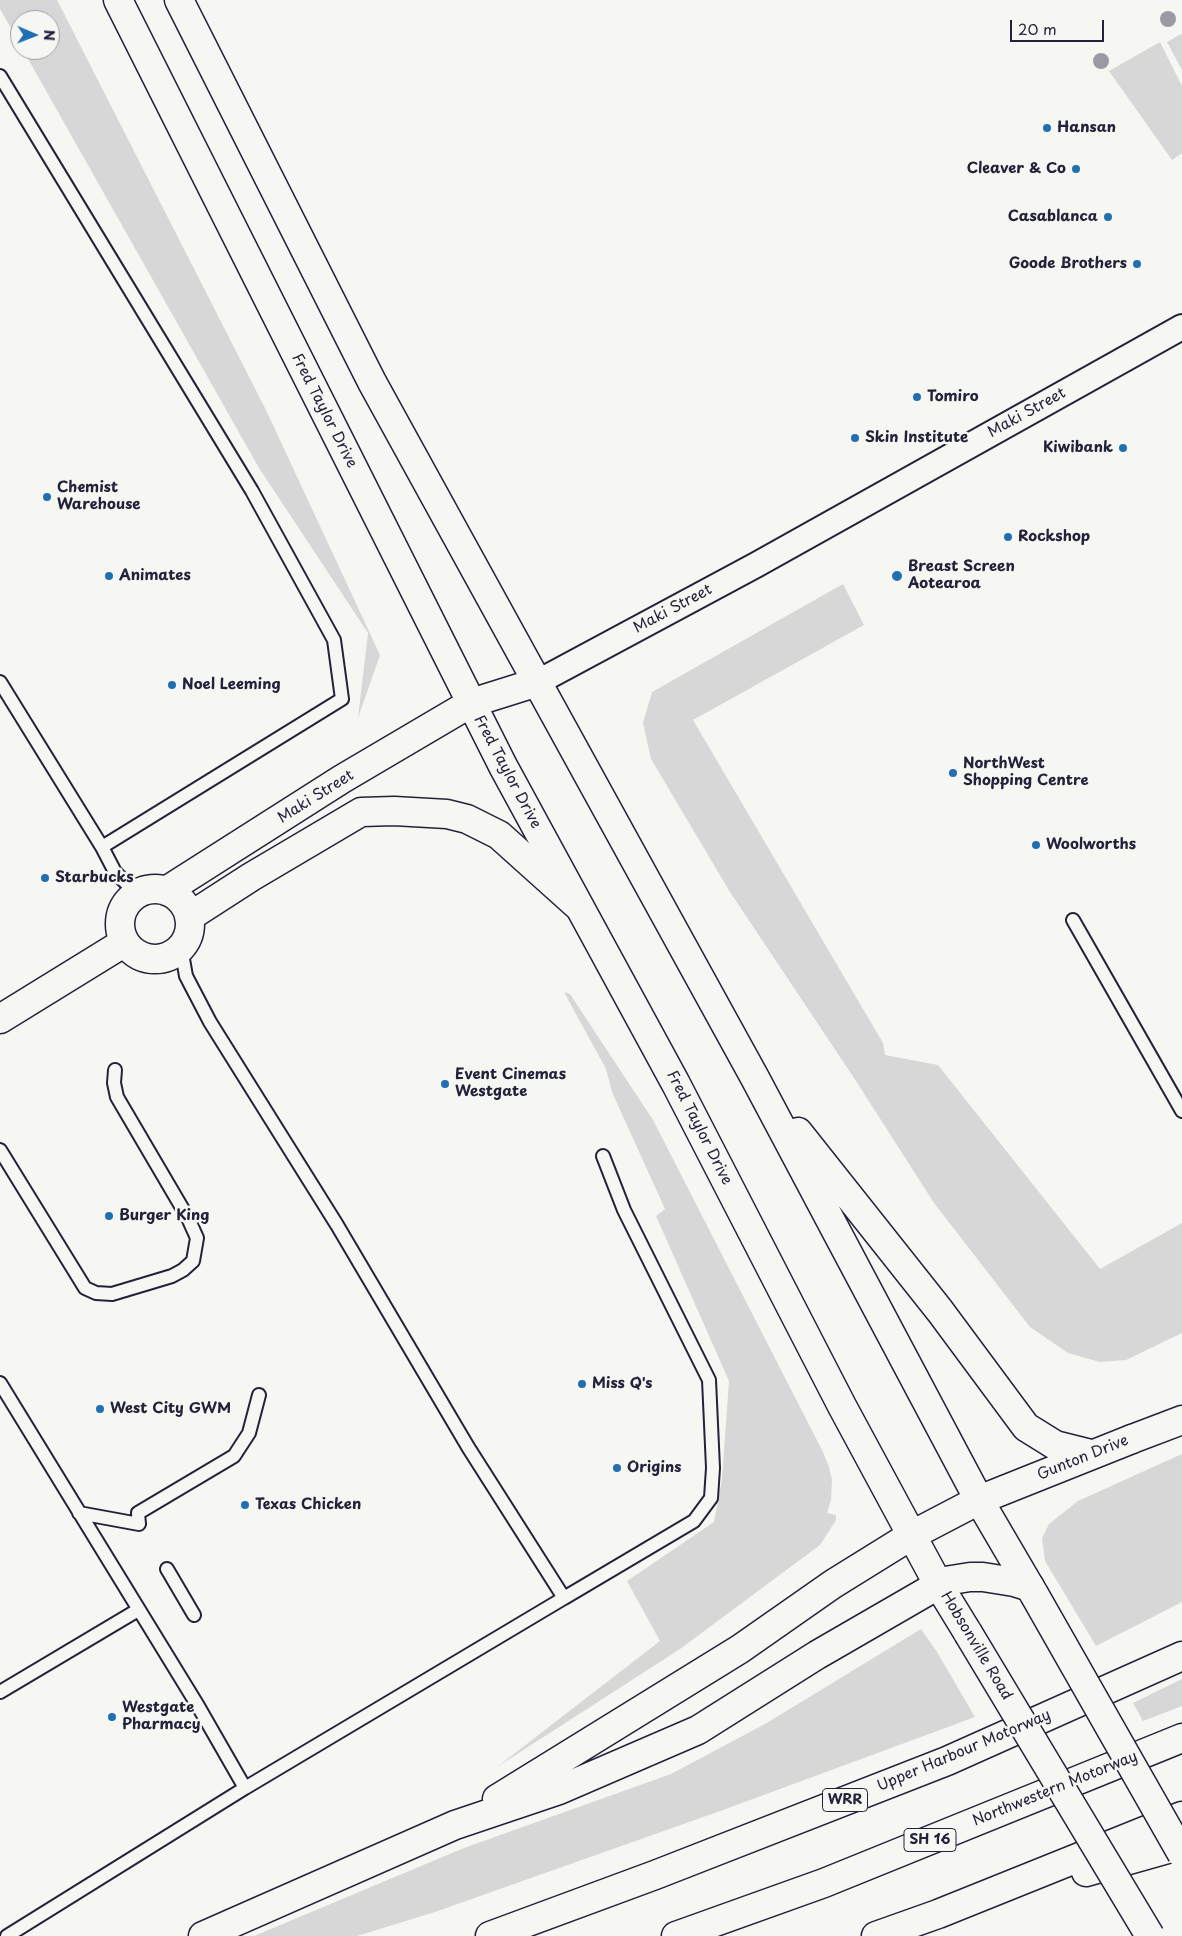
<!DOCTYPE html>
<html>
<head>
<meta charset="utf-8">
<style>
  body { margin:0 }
  #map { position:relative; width:1182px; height:1936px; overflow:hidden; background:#f6f6f2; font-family:"Playpen Sans",sans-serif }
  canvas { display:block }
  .north { position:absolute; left:10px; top:10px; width:50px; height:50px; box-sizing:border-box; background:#f6f6f2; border:1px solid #a1a1a9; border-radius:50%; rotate:91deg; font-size:14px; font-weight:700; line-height:20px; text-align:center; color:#22223b }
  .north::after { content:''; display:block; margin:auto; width:18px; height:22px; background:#1f6fb2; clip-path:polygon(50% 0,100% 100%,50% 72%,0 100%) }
  .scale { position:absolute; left:1010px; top:20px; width:94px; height:22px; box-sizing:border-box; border:2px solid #22223b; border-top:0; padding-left:6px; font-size:15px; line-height:18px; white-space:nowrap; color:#22223b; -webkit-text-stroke:4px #f6f6f2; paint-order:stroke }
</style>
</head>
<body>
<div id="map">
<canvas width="1182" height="1936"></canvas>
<div class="north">N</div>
<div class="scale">20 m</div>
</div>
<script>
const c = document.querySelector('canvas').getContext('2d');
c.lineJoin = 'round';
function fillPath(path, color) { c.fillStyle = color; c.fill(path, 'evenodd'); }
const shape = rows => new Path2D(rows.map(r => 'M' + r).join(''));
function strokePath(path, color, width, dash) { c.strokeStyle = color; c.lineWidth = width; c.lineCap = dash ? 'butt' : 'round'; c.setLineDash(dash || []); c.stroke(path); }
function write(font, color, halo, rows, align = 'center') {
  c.font = font + ' "Playpen Sans",sans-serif'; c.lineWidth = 5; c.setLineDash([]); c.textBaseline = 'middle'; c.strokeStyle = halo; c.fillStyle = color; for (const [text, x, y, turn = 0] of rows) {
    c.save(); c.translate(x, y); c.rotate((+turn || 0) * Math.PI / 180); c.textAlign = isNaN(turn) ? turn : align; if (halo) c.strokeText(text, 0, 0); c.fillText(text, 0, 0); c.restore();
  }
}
fillPath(shape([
  [0,0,57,0,266,410,380,655,358,718,368,633,259,468,23,50,50,50,50,20,20,20,20,44,0,9],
  [1181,34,1182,36,1182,70,1167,42],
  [1160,42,1182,86,1182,153,1172,160,1109,71],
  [843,584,864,625,693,720,883,1043,885,1055,938,1065,1100,1269,1182,1223,1182,1333,1126,1360,1100,1362,1068,1353,1030,1327,934,1203,856,1081,730,892,651,759,643,723,652,692],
  [564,992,570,994,653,1120,823,1452,829,1467,832,1480,831,1500,827,1513,836,1515,836,1520,820,1545,680,1649,497,1767,660,1641,627,1581,714,1522,722,1479,729,1381,656,1216,665,1209,612,1092,606,1069],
  [1182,1454,1182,1602,1096,1646,1045,1561,1042,1538,1049,1524,1078,1501],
  [921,1629,937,1652,975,1717,723,1810,435,1912,357,1936,254,1936,464,1848,671,1774,765,1724],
  [1182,1679,1182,1706,1143,1721,1133,1703]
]), '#d7d7d7');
const service = shape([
  [0,76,252,491,334,640,342,699,102,847],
  [0,682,102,847,115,872,137,894],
  [1073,920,1182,1111],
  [0,1150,85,1288,96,1293,112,1294,172,1276,183,1270,193,1261,197,1238,188,1218,117,1097,114,1083,115,1070],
  [0,1383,198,1706,245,1788,564,1598,468,1447,337,1225,210,1022,186,976,181,948],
  [79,1513,139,1524,138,1513,234,1456,249,1433,259,1395],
  [167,1569,194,1615],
  [564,1598,694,1521,711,1498,713,1468,709,1380,624,1210,603,1156],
  [0,1692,138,1610],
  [7,1936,245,1788]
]);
const minor = shape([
  [538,682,756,565,1182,327]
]);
const tertiary = shape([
  '120 924a35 35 0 1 1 70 0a35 35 0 1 1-70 0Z',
  [166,891,342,779,471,703,538,682],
  [189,917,251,877,361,812,394,811,447,814,467,819,499,835,577,905],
  [0,1019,125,942]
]);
const secondary = shape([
  [118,0,503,766,676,1084,842,1406,938,1584,968,1633],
  [179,0,372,382,755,1078,979,1500,1034,1594],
  [798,1132,940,1311,1026,1427,1055,1445,1091,1454],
  [912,1535,979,1500,1132,1439]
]);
const motorway = shape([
  [1132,1439,1182,1420],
  [497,1799,740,1649,833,1584,912,1535],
  [1086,1872,1182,1845],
  [203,1936,455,1825,559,1790,698,1730,817,1655,945,1581,970,1577,983,1577,1014,1582,1030,1587],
  [490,1936,655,1875,947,1761,1182,1656],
  [676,1936,824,1883,1182,1738],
  [876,1936,938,1914,1182,1816]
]);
strokePath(service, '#22223b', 16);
strokePath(minor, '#22223b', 28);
strokePath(tertiary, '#22223b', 31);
strokePath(secondary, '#22223b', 31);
strokePath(motorway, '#22223b', 31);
strokePath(service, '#f6f6f2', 12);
strokePath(minor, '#f6f6f2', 24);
strokePath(tertiary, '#f6f6f2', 28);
strokePath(secondary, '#f6f6f2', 28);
strokePath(motorway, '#f6f6f2', 28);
const secondaryBridge = shape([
  [1034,1594,1182,1854],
  [968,1633,1150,1936]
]);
strokePath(secondaryBridge, '#22223b', 31, []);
strokePath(secondaryBridge, '#f6f6f2', 28);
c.fillStyle = '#9a9aa3';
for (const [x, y] of [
  [1168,19],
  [1101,61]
]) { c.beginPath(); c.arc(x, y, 8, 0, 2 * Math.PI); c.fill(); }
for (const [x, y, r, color] of [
  [1047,128,5,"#1f6fb2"],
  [1076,169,5,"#1f6fb2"],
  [1108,217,5,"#1f6fb2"],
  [1137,264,5,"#1f6fb2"],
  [917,397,5,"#1f6fb2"],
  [855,438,5,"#1f6fb2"],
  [1123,448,5,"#1f6fb2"],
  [47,497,5,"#1f6fb2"],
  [1008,537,5,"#1f6fb2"],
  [109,576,5,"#1f6fb2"],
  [897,576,6,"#1f6fb2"],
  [172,685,5,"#1f6fb2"],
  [953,773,5,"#1f6fb2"],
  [1036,845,5,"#1f6fb2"],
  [45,878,5,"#1f6fb2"],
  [445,1084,5,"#1f6fb2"],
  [109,1216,5,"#1f6fb2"],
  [582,1384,5,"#1f6fb2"],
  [100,1409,5,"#1f6fb2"],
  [617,1468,5,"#1f6fb2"],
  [245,1505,5,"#1f6fb2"],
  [112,1717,5,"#1f6fb2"]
]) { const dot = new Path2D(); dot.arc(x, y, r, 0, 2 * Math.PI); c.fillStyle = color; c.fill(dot); strokePath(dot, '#f6f6f2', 2); }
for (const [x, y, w] of [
  [845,1800,45],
  [930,1840,52]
]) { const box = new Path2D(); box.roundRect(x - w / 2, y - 11.5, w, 23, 4); c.fillStyle = '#f6f6f2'; c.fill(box); strokePath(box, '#22223b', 1); }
write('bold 14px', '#22223b', null, [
  ["WRR",845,1800],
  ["SH 16",930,1840]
]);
write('bold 15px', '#22223b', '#f6f6f2', [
  ["Hansan",1057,128],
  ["Cleaver & Co",1066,169,"right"],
  ["Casablanca",1098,217,"right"],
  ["Goode Brothers",1127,264,"right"],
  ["Tomiro",927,397],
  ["Skin Institute",865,438],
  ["Kiwibank",1113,448,"right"],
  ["Chemist",57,488],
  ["Warehouse",57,505],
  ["Rockshop",1018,537],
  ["Breast Screen",908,567],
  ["Aotearoa",908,584],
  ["Animates",119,576],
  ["Noel Leeming",182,685],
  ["NorthWest",963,764],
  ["Shopping Centre",963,781],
  ["Woolworths",1046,845],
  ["Starbucks",55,878],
  ["Event Cinemas",455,1075],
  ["Westgate",455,1092],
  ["Burger King",119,1216],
  ["Miss Q's",592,1384],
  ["West City GWM",110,1409],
  ["Origins",627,1468],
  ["Texas Chicken",255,1505],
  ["Westgate",122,1708],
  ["Pharmacy",122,1725]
], 'left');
write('15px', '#22223b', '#f6f6f2', [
  ["Fred Taylor Drive",324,411,63],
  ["Maki Street",1027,413,-29],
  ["Maki Street",673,609,-28],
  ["Fred Taylor Drive",507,772,62],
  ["Maki Street",316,797,-32],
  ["Fred Taylor Drive",699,1128,63],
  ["Gunton Drive",1083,1458,-22],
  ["Hobsonville Road",976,1646,59],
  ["Upper Harbour Motorway",964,1751,-23],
  ["Northwestern Motorway",1055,1789,-22]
]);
</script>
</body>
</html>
